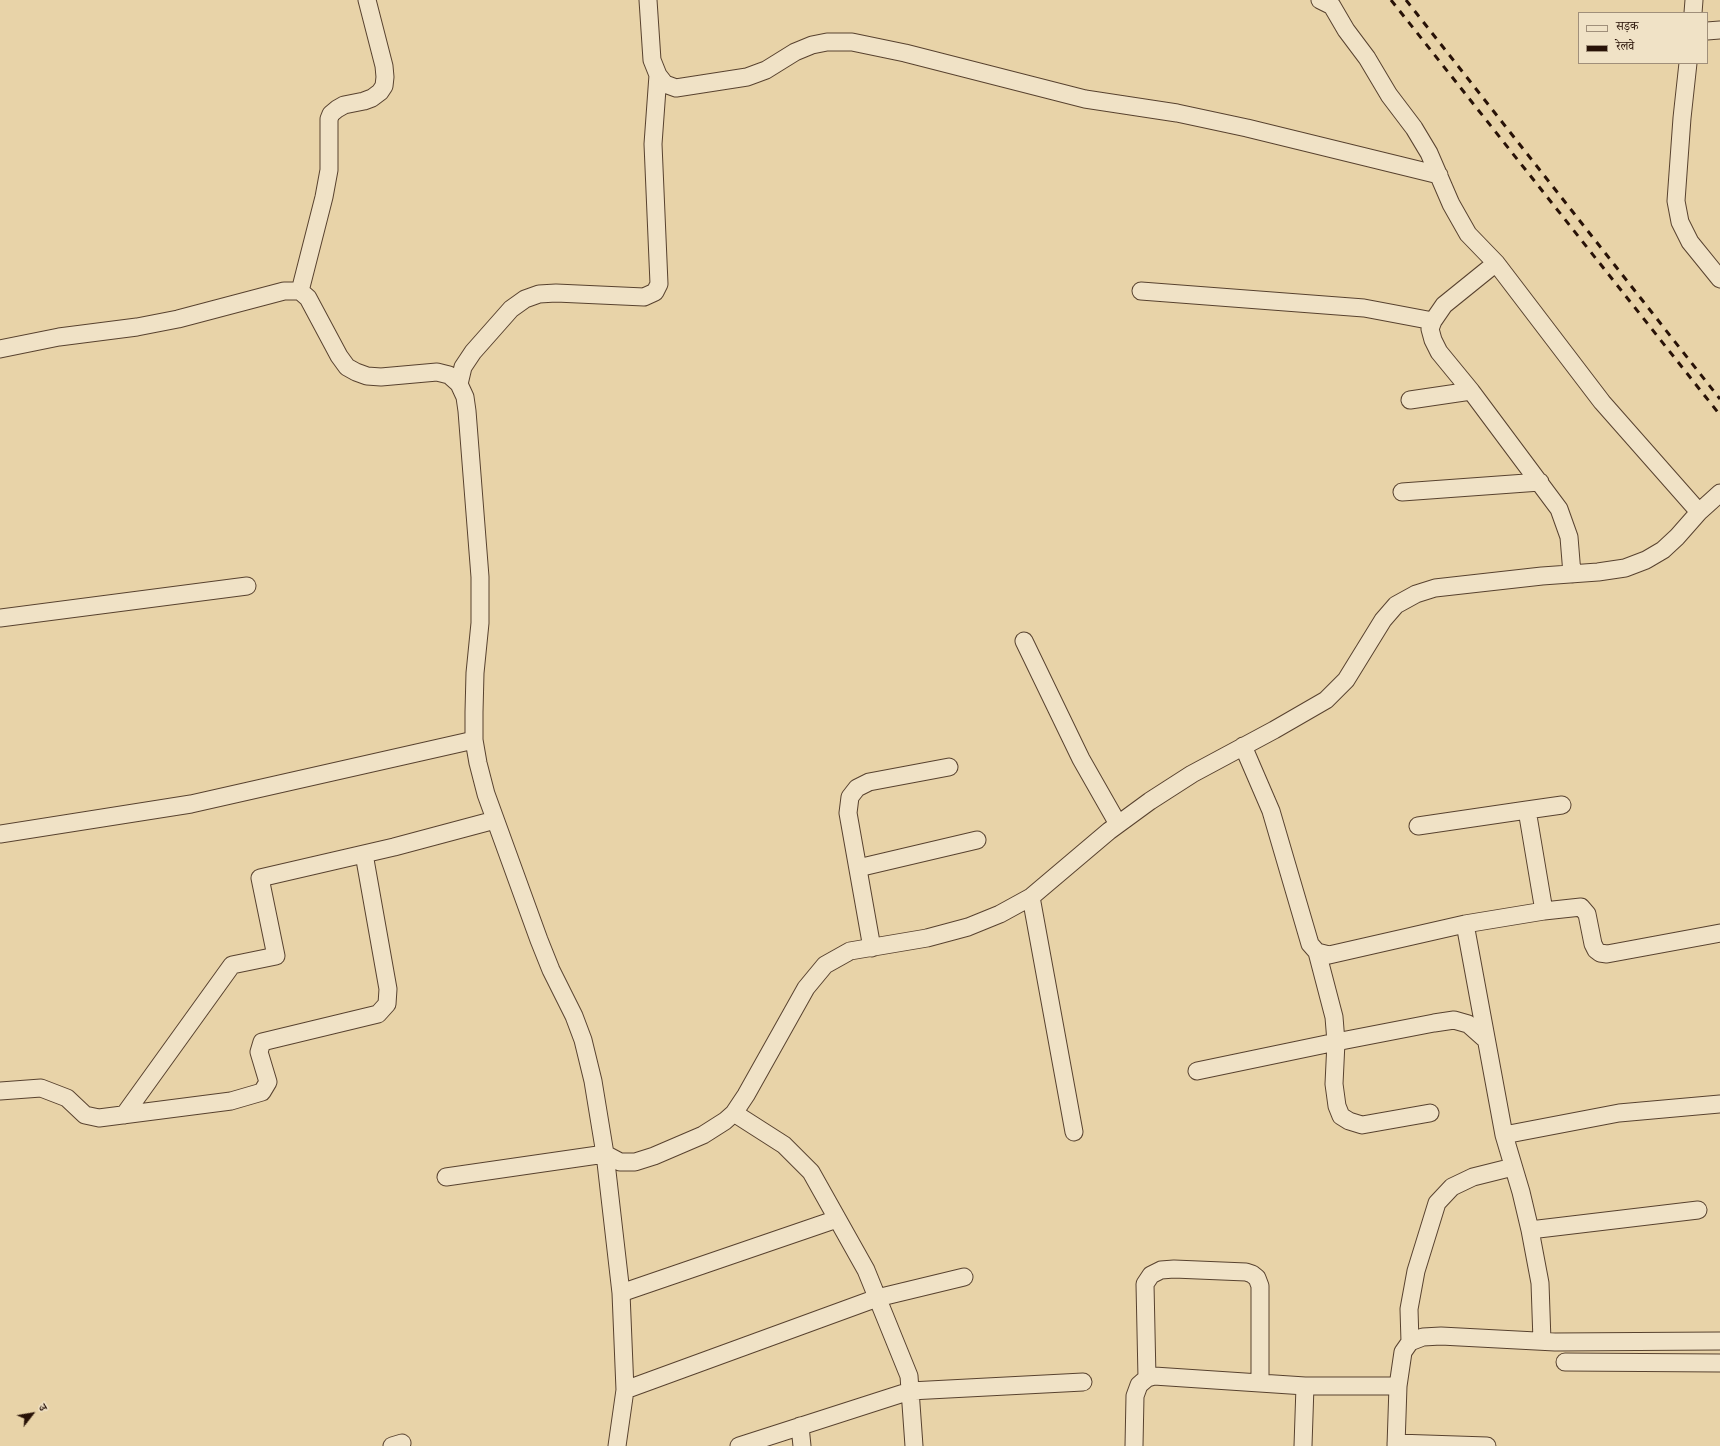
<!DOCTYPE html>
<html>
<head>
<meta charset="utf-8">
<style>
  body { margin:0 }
  #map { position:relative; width:1720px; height:1446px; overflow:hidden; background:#e8d3a8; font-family:Alegreya,"Noto Serif Devanagari",serif }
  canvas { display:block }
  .legend { position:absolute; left:1578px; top:12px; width:130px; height:52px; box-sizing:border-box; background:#f0e2c6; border:1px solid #a08f7a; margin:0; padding:5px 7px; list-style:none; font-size:12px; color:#281207 }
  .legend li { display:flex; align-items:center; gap:8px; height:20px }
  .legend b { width:20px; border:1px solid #a08f7a }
  .north { position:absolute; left:12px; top:1394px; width:40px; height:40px; -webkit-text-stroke:3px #f0e2c6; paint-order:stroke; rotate:59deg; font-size:11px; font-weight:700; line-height:16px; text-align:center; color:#281207 }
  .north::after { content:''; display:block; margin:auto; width:14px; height:18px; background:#281207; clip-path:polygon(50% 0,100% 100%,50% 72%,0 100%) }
</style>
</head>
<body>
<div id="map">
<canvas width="1720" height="1446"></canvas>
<ul class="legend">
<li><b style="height:5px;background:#f0e2c6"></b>सड़क</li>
<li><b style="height:5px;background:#281207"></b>रेलवे</li>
</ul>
<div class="north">उ</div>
</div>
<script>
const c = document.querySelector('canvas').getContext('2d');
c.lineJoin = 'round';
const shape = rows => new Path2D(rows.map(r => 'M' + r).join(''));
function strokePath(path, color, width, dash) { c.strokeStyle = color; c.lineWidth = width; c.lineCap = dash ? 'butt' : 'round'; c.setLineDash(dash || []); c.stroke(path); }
const minor = shape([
  [648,0,652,60,658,75,665,84,676,88,747,77,766,70,795,52,812,45,827,42,852,42,905,53,1085,99,1177,113,1247,128,1439,175],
  [1320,0,1332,6,1346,30,1367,58,1389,95,1414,128,1429,153,1451,204,1468,234,1496,263,1602,402,1699,512],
  [1693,13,1694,0],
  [1707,31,1720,30],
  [1688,63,1682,118,1676,201,1680,222,1690,242,1720,279],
  [1496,263,1444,305,1433,321,1430,329,1433,340,1439,352,1471,391,1559,509,1569,537,1572,574],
  [300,291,324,197,329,170,329,119,331,114,337,109,344,105,364,101,372,98,380,92,384,86,385,77,384,66,367,0],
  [1141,291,1364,308,1433,321],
  [0,349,59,337,137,327,178,319,284,291,300,291,308,298,339,356,347,367,356,372,367,376,381,377,437,372,449,375,459,384,465,397,467,411,480,577,480,623,475,673,474,712,474,740,478,763,486,794,539,940,551,970,574,1016,583,1040,593,1081,605,1154,621,1293,625,1390,617,1446],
  [459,384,463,367,473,352,511,309,525,299,539,294,556,293,644,297,655,292,659,284,653,144,658,75],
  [1410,400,1471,391],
  [1402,492,1540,482],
  [0,618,247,586],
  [1024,641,1081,759,1118,824],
  [1243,746,1271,811,1310,944,1317,952,1329,955,1465,924,1504,1135,1521,1192,1530,1230,1540,1283,1542,1341],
  [1527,810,1562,805],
  [1418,826,1527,810,1544,911],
  [0,834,191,804,474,740],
  [858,868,977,840],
  [1031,897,1074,1132],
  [1465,924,1544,911,1581,907,1587,914,1593,944,1596,950,1600,953,1607,954,1720,933],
  [872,948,848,813,850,797,857,788,869,782,949,767],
  [1317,952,1334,1017,1336,1042,1434,1023,1454,1020,1468,1024,1486,1040],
  [1197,1071,1336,1042,1334,1084,1337,1106,1341,1116,1349,1121,1362,1125,1430,1113],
  [0,1091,41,1088,67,1098,85,1115,99,1118,231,1101,262,1092,268,1082,259,1052,262,1042,378,1014,387,1004,388,989,364,854],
  [734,1113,784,1145,811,1172,866,1270,909,1376,914,1446],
  [124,1115,232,965,276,956,260,878,394,847,495,820],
  [1504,1135,1619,1113,1720,1104],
  [446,1177,605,1154,620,1162,635,1162,654,1156,703,1135,725,1121,734,1113,746,1095,806,988,825,965,850,951,927,938,968,927,1000,914,1031,897,1109,831,1150,801,1192,774,1274,730,1326,700,1346,680,1383,620,1396,605,1416,594,1435,588,1542,576,1598,572,1625,568,1646,560,1663,550,1677,537,1699,512,1720,493],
  [1530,1230,1698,1210],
  [621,1293,837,1219],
  [1410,1342,1409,1309,1416,1271,1437,1203,1452,1187,1473,1177,1513,1167],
  [1565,1362,1720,1363],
  [1147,1378,1145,1284,1151,1275,1161,1270,1174,1269,1246,1272,1252,1274,1257,1278,1260,1286,1260,1383],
  [625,1390,877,1298,964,1277],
  [800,1426,802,1446],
  [1396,1443,1487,1446],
  [392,1446,402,1443],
  [739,1446,910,1391,1083,1382],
  [1134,1446,1135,1396,1139,1385,1147,1378,1154,1376,1305,1386,1398,1386],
  [1303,1446,1305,1386],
  [1396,1446,1398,1386,1403,1352,1410,1342,1423,1337,1441,1336,1555,1342,1720,1341]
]);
strokePath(minor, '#58422f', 19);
strokePath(minor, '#f0e2c6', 17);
strokePath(shape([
  [1391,0,1720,415],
  [1406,0,1720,399]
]), '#281207', 3, [7, 7]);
</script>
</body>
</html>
